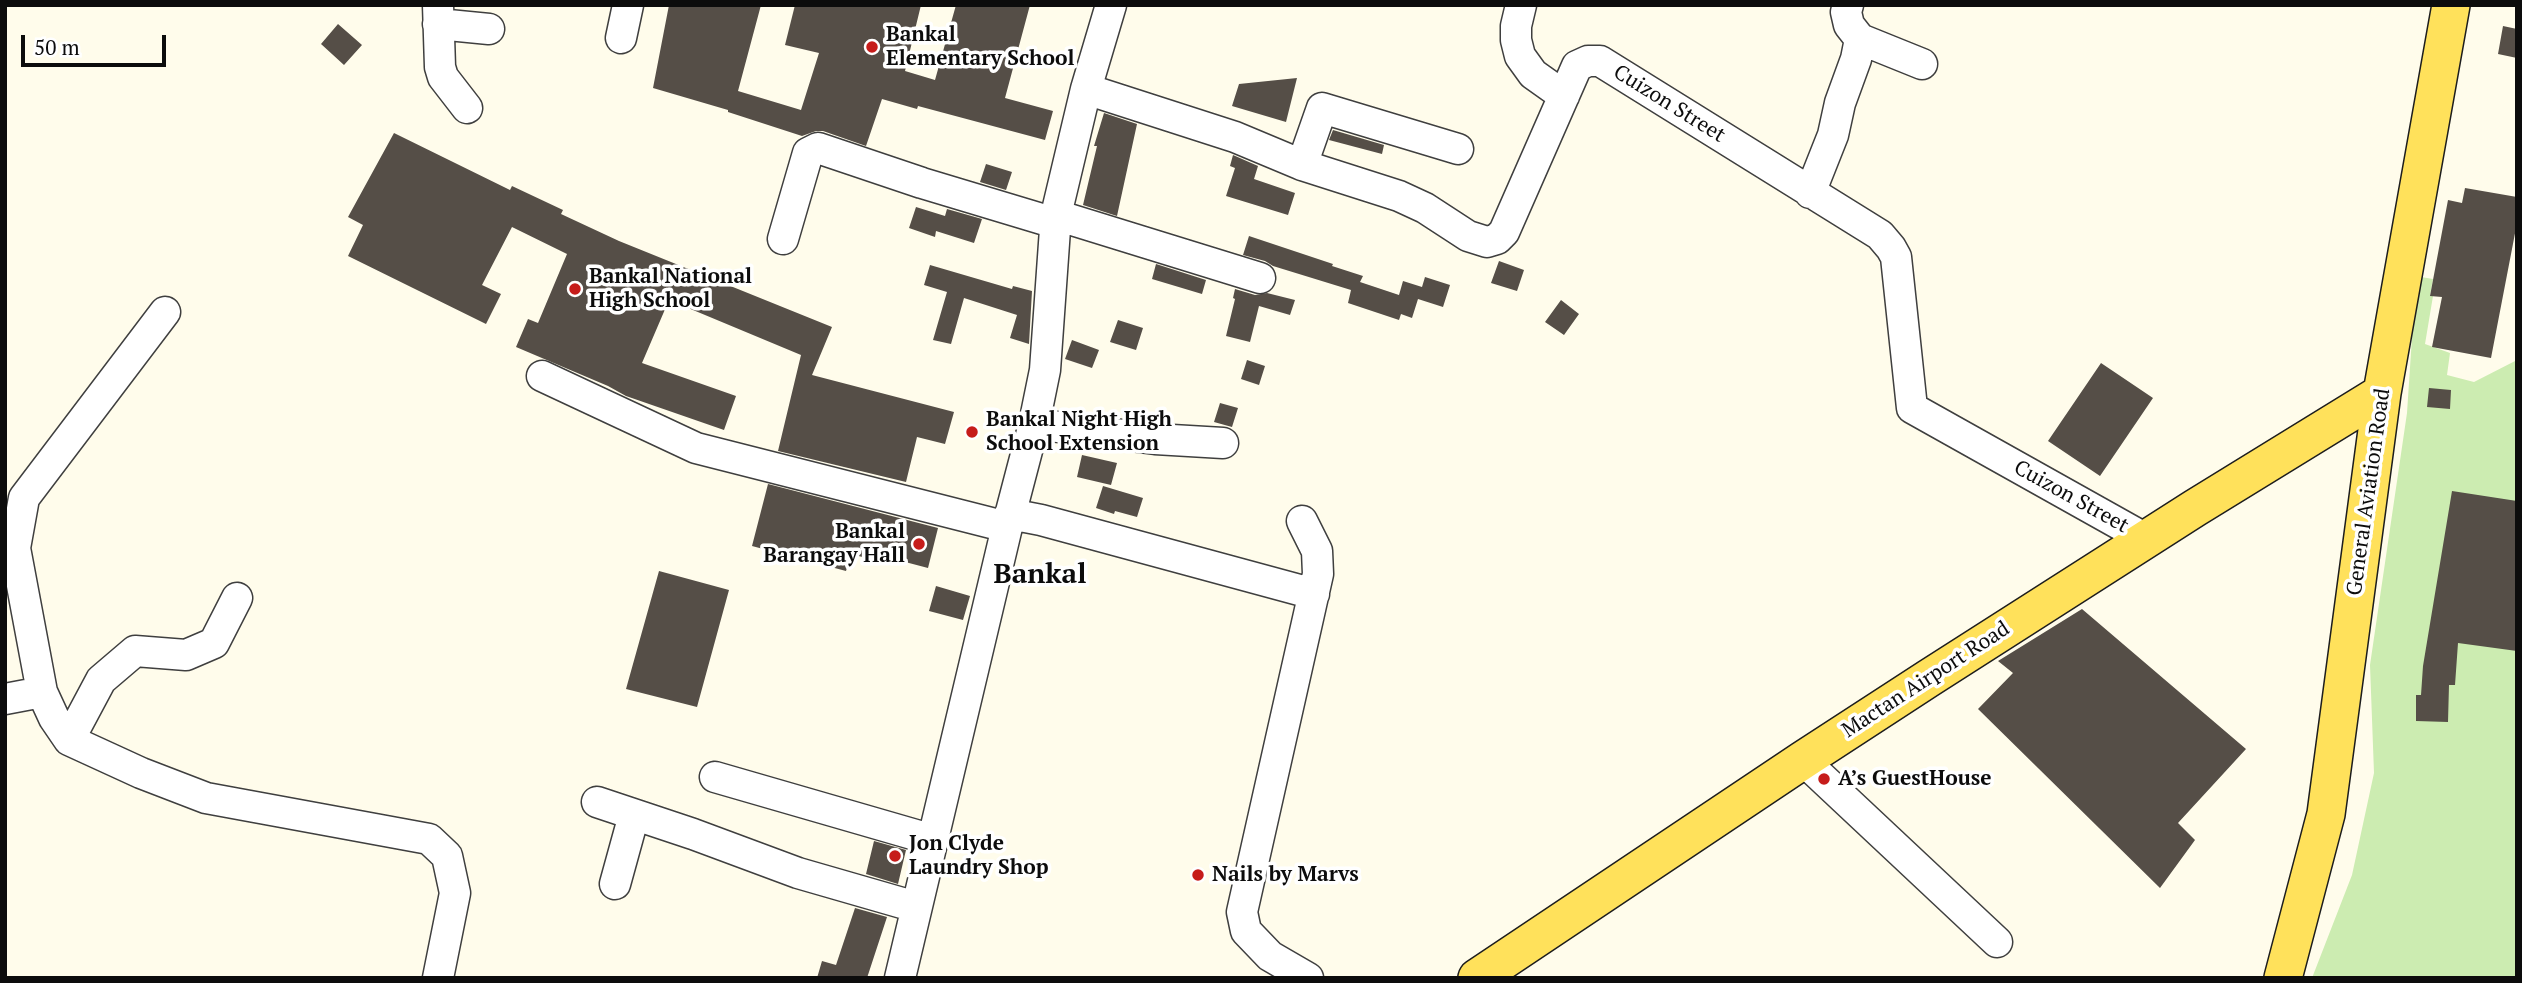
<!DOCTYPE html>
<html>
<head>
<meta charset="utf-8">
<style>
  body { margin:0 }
  #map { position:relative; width:2522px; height:983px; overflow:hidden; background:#fffceb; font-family:"PT Serif",serif }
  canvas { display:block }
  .frame { position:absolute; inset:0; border:7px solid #0c0c0c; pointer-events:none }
  .scale { position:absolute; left:21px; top:35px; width:145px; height:32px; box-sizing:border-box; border:4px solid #0c0c0c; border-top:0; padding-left:9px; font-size:21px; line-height:24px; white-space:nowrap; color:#0c0c0c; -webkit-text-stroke:5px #fff; paint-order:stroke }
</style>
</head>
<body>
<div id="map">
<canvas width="2522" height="983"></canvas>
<div class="frame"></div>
<div class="scale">50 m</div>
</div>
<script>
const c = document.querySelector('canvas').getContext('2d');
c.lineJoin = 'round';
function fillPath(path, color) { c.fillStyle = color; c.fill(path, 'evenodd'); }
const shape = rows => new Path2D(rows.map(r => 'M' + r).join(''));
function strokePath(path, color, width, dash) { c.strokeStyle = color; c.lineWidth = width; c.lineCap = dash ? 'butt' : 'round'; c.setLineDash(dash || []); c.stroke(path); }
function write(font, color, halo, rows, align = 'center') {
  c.font = font + ' "PT Serif",serif'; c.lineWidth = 7; c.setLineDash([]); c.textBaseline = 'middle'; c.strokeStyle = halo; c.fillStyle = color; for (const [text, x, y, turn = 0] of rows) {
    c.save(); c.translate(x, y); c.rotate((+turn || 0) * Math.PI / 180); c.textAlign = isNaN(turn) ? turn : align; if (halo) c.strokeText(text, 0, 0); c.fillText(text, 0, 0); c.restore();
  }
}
fillPath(shape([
  [2421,277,2433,279,2430,295,2433,296,2425,344,2450,353,2447,375,2474,382,2517,360,2517,978,2312,978,2352,875,2374,773,2370,665,2407,413,2413,322]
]), '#ccecb1');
fillPath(shape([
  [669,5,761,5,738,91,801,110,819,53,785,45,795,5,921,5,905,71,935,80,956,5,1030,5,1005,98,1053,111,1045,140,918,106,917,109,882,99,866,146,823,131,816,131,802,136,728,112,728,110,653,88],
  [338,24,362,45,344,65,321,44],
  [2503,26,2517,29,2517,58,2498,54],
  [1297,78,1286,122,1232,106,1239,84],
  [1104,113,1137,124,1117,216,1083,205,1097,146,1094,146],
  [1333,130,1384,145,1382,154,1329,140],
  [394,133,510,190,512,186,563,210,561,214,619,241,832,327,812,375,954,412,945,444,917,437,906,482,778,451,801,355,669,300,642,363,736,396,724,430,626,396,608,386,516,347,528,319,538,323,567,254,512,227,482,285,501,294,486,324,348,256,363,225,348,217],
  [1233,155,1258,166,1254,179,1295,193,1288,215,1226,196,1235,168,1230,166],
  [986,164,1012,172,1006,190,980,182],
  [2465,188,2517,197,2517,223,2491,358,2432,347,2442,297,2430,296,2448,200,2462,203],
  [916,207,945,216,947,209,982,219,974,243,936,231,935,237,909,228],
  [1249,236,1333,264,1332,266,1363,276,1360,282,1399,295,1403,281,1422,287,1425,277,1450,285,1443,307,1418,299,1412,318,1401,314,1399,320,1348,303,1351,290,1273,266,1265,261,1243,255],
  [1499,261,1524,270,1517,291,1491,283],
  [1156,264,1206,280,1202,294,1152,279],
  [930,265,1012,289,1013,286,1032,291,1029,344,1010,338,1017,315,964,298,951,344,933,340,947,292,924,285],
  [1235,289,1255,295,1267,293,1295,300,1290,315,1259,306,1250,342,1226,336,1235,299,1233,298],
  [1561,300,1579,314,1564,335,1545,322],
  [1118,320,1143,328,1136,350,1110,342],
  [1072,340,1099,350,1092,368,1065,359],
  [1247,360,1265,366,1259,385,1241,379],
  [2101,363,2153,398,2100,476,2048,441],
  [2429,388,2451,390,2450,409,2427,407],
  [1220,403,1238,408,1232,427,1214,422],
  [1082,455,1117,463,1111,485,1077,477],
  [768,484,938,528,928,568,890,558,889,564,851,554,846,571,752,546],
  [1103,486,1143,498,1137,517,1115,511,1114,514,1096,508],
  [2452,491,2517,501,2517,651,2458,643,2455,685,2449,685,2448,722,2416,721,2416,695,2421,695,2423,666],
  [659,571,729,590,697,707,626,689],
  [936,586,970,596,963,620,929,611],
  [2082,609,2246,749,2178,823,2195,840,2160,888,1978,709,2013,673,1998,661],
  [874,841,906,850,898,884,866,874],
  [855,908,887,917,867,978,817,978,822,961,836,965]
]), '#554e47');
const minor = shape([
  [438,5,440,67,443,77,467,108],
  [1521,5,1516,26,1516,40,1520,56,1533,74,1564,96],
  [438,24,489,29],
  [621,38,628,5],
  [1860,39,1922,64],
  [1086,89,1235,137,1302,165,1399,196,1425,208,1468,236,1487,242,1497,239,1504,232,1577,66,1588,61,1600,61,1880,235,1891,248,1896,257,1912,408,2146,539],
  [1302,165,1322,108,1458,149],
  [1810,193,1833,135,1840,103,1856,59,1860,39,1849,25,1846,12,1848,5],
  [1056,215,1260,278],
  [783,239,808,153,818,148,922,183,1055,223],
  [165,312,24,498,15,548,42,692,54,718,69,740,141,773,206,798,429,839,447,856,455,893,438,978],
  [542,376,696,448,1007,527],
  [1034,424,1155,439,1223,443],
  [1010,514,1041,520,1314,594],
  [1302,521,1317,551,1318,574,1242,912,1246,931,1270,956,1308,978],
  [5,699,42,692],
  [69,740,101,680,135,651,186,655,214,643,237,598],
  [1803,760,1997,942],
  [715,777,933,840],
  [597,802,693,834,798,873,916,907],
  [615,884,634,815],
  [900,978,1007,527,1034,424,1045,370,1056,215,1086,89,1111,5]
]);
const major = shape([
  [1477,978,1803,760,1929,678,2195,508,2382,393],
  [2283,978,2326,814,2382,393,2451,5]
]);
strokePath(minor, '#3f3f3f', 33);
strokePath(major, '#1d1d1d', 40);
strokePath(minor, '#fff', 30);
strokePath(major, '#ffe15b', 37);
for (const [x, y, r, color] of [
  [872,47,7,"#c61c1a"],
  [575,289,7,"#c61c1a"],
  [972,432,7,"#c61c1a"],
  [919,544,7,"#c61c1a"],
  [1824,779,7,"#c61c1a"],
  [895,856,7,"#c61c1a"],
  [1198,875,7,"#c61c1a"]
]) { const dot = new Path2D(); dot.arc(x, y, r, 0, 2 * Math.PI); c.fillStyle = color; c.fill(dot); strokePath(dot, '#fff', 2.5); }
write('bold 21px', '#0c0c0c', '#fff', [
  ["Bankal",886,35],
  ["Elementary School",886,59],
  ["Bankal National",589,277],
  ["High School",589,301],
  ["Bankal Night High",986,420],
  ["School Extension",986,444],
  ["Bankal",905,532,"right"],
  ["Barangay Hall",905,556,"right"],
  ["A’s GuestHouse",1838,779],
  ["Jon Clyde",909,844],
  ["Laundry Shop",909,868],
  ["Nails by Marvs",1212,875]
], 'left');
write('21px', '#0c0c0c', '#fff', [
  ["Cuizon Street",1669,104,32],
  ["General Aviation Road",2369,492,-82],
  ["Cuizon Street",2071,497,29],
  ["Mactan Airport Road",1926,680,-33]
]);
write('bold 28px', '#0c0c0c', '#fff', [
  ["Bankal",1040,575]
]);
</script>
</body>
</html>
